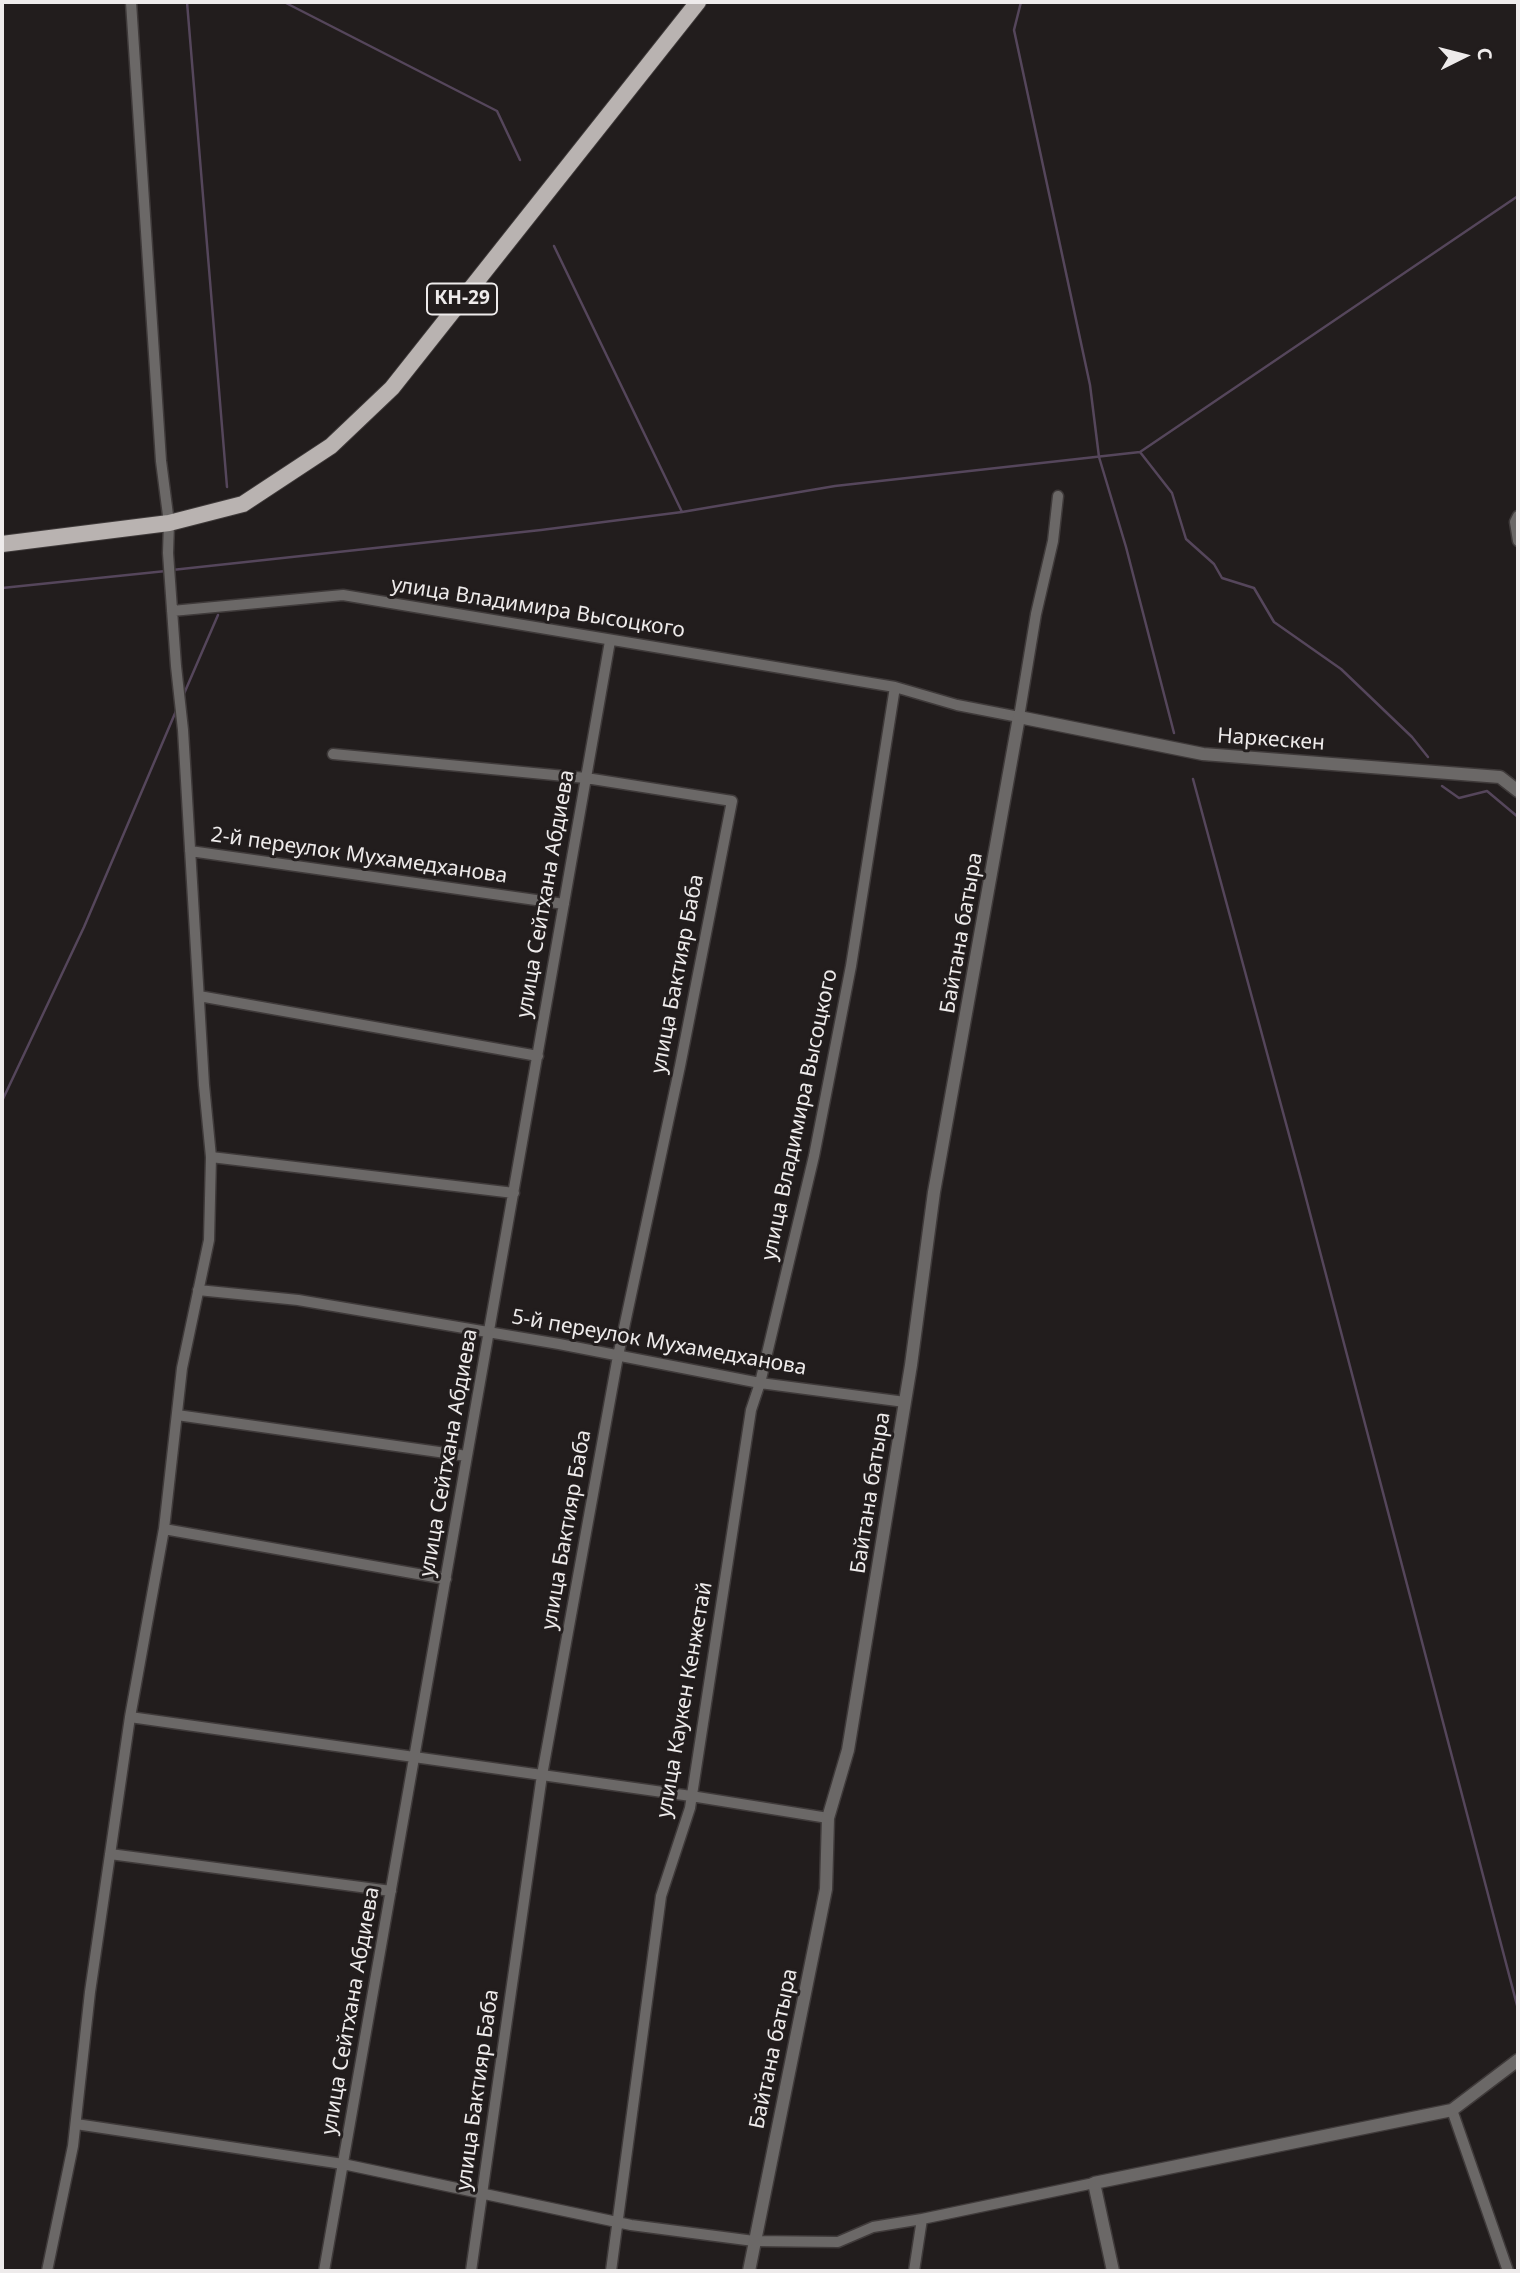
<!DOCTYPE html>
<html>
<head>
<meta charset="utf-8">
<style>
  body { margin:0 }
  #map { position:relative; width:1520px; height:2273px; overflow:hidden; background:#221d1d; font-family:"Noto Sans",sans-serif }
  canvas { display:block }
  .frame { position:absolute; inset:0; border:4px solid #eeebeb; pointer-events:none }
  .north { position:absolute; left:1429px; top:21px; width:70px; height:70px; -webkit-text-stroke:5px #221d1d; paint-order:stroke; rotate:84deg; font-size:19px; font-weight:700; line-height:28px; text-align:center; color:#eeebeb }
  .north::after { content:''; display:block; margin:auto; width:24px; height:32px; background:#eeebeb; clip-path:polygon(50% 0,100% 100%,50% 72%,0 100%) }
</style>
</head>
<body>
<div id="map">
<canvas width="1520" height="2273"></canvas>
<div class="frame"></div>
<div class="north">С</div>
</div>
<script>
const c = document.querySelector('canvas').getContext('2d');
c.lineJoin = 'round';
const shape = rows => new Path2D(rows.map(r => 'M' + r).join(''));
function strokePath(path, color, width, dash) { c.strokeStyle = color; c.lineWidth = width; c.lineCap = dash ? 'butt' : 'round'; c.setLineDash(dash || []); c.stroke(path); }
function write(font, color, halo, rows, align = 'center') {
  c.font = font + ' "Noto Sans",sans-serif'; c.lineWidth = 6; c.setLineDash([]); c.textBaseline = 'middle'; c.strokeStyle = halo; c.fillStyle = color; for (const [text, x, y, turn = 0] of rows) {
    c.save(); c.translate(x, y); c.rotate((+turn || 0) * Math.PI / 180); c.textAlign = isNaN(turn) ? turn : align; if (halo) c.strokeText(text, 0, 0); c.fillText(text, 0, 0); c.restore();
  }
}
strokePath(shape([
  [187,2,227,487],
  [284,2,497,111,520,160],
  [1021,2,1014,30,1090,385,1099,457,1126,547,1174,733],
  [554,246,682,512],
  [1140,452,1172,493,1186,539,1214,564,1222,578,1254,588,1274,622,1341,669,1412,737,1428,757],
  [172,570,541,530,682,512,835,486,1140,452,1518,196],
  [2,588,166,571],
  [183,696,218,615],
  [1193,779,1301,1179,1518,2009],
  [1442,786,1459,798,1487,791,1518,817],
  [2,1101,84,927,176,711]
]), '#55465b', 2.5);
const minor = shape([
  [1518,516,1515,522,1518,541],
  [172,611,343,595,895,687,957,705,1019,717,1036,614,1053,541,1058,496],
  [333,754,586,778,732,801,680,1066,618,1356,542,1775,471,2271],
  [190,851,564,904],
  [199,996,538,1056],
  [211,1157,514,1193],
  [198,1290,298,1300,559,1344,760,1383,905,1402],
  [177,1415,467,1456],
  [164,1529,446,1579],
  [130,1717,691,1796,828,1818],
  [110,1854,391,1891],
  [1452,2110,1508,2271],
  [76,2124,343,2164,631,2225,754,2241,838,2242,873,2227,922,2219],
  [47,2271,73,2146,90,1992,130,1717,164,1529,182,1368,209,1240,211,1157,204,1085,183,730,176,666,168,553,169,523,161,461,131,2],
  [324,2271,610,641],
  [611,2271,661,1896,690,1808,751,1410,760,1383,814,1156,851,966,895,687],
  [914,2271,922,2219,1094,2183]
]);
const tertiary = shape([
  [749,2271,826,1889,828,1818,848,1750,911,1365,934,1192,1019,717,1203,754,1500,777,1518,791],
  [1113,2271,1094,2183,1452,2110,1518,2060]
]);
const primary = shape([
  [2,544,169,523,243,504,331,446,392,388,698,2]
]);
strokePath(minor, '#3f3a3a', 13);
strokePath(tertiary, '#3f3a3a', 15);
strokePath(primary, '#3f3a3a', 18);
strokePath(minor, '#6b6867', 10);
strokePath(tertiary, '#6b6867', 12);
strokePath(primary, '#b9b3b1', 16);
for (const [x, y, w] of [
  [462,299,70]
]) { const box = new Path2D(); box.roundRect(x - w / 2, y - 15.5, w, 31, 5); c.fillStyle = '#221d1d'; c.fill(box); strokePath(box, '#eeebeb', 2); }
write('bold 19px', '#eeebeb', null, [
  ["КН-29",462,299]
]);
write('21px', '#eeebeb', '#221d1d', [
  ["улица Владимира Высоцкого",538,608,9],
  ["Наркескен",1271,740,4],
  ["2-й переулок Мухамедханова",359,856,8],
  ["улица Сейтхана Абдиева",546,894,-80],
  ["Байтана батыра",962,933,-80],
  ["улица Бактияр Баба",678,974,-79],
  ["улица Владимира Высоцкого",800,1115,-78],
  ["5-й переулок Мухамедханова",659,1343,10],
  ["улица Сейтхана Абдиева",449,1453,-80],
  ["Байтана батыра",871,1493,-81],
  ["улица Бактияр Баба",567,1530,-80],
  ["улица Каукен Кенжетай",685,1700,-80],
  ["улица Сейтхана Абдиева",351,2011,-80],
  ["Байтана батыра",774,2049,-78],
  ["улица Бактияр Баба",478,2090,-82]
]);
</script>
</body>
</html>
